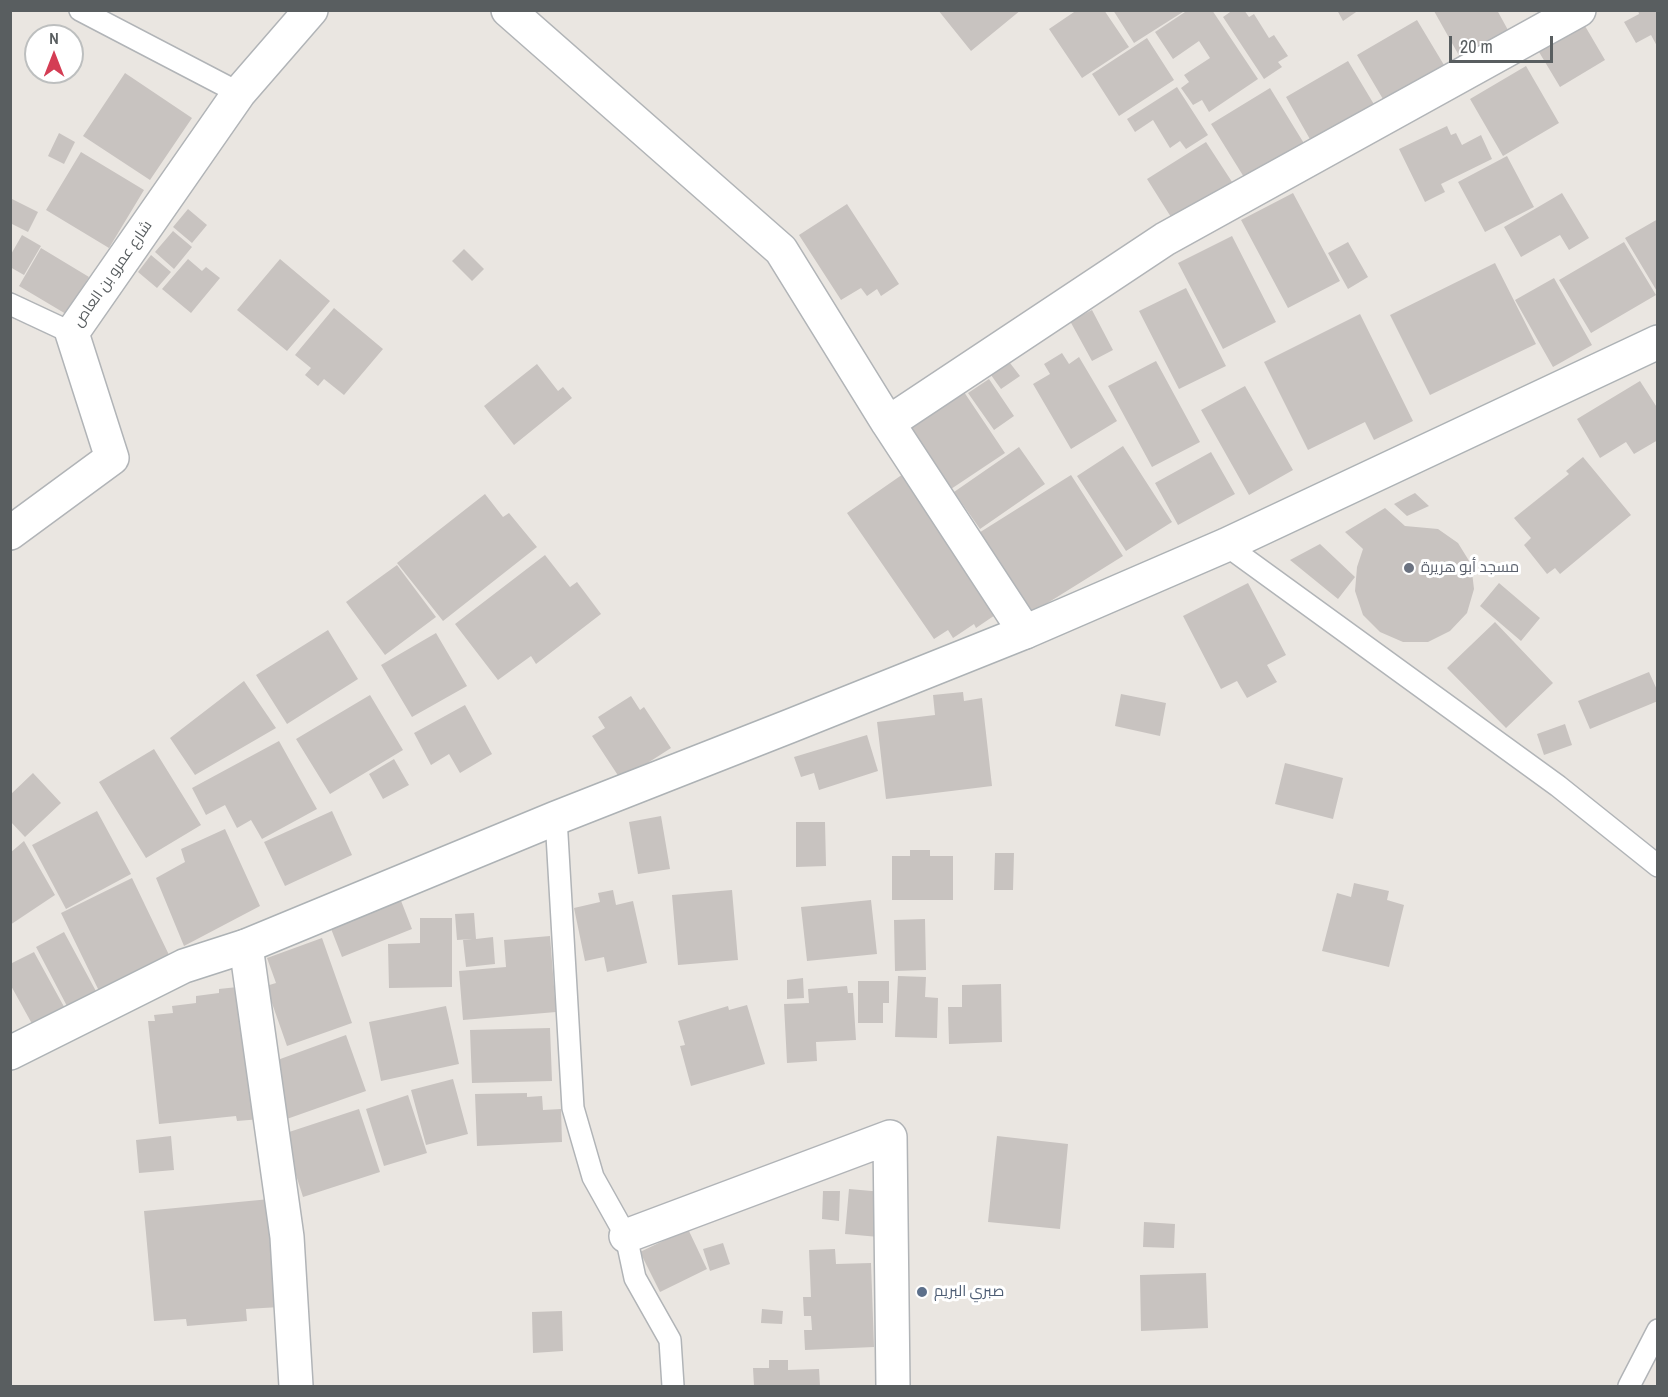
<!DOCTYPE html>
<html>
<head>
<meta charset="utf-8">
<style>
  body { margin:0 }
  #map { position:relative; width:1668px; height:1397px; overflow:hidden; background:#eae6e1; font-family:"Archivo Narrow",sans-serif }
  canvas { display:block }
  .frame { position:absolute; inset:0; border:12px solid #595e60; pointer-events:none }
  .north { position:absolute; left:24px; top:24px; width:60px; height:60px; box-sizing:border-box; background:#fff; border:2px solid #bdbfbf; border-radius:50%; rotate:0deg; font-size:16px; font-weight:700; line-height:24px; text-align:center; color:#595e60 }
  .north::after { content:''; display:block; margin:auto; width:21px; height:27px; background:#d43d54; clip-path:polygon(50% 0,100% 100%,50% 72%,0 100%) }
  .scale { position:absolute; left:1449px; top:36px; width:104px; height:27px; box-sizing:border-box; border:3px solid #595e60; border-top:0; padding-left:8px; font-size:18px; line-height:21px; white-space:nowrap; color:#595e60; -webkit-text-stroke:4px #fff; paint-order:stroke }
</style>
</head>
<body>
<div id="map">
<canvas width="1668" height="1397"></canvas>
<div class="frame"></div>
<div class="north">N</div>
<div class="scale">20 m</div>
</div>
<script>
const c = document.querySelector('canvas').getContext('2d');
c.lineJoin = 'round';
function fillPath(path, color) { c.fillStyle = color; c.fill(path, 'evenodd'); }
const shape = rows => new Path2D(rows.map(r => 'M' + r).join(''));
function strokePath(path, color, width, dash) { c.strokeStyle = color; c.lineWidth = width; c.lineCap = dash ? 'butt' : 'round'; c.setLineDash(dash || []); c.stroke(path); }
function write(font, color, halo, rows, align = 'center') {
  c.font = font + ' "Archivo Narrow",Cairo,sans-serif'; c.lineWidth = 6; c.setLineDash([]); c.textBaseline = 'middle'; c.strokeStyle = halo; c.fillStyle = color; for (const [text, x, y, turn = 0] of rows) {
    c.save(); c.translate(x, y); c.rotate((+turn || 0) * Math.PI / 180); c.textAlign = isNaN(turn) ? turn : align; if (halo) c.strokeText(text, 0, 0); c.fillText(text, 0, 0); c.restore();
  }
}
fillPath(shape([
  [938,10,1021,10,971,51],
  [1077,10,1104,10,1129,47,1082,78,1049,29],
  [1113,10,1186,10,1134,43],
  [1188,10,1212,10,1258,79,1209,112,1202,100,1193,105,1181,88,1189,82,1184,75,1210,58,1199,41,1173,59,1155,32],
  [1233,10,1244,10,1249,17,1254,14,1269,38,1274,35,1288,56,1278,62,1282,67,1264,79,1223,17],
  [1337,10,1359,10,1343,21],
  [1436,10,1497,10,1514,41,1466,68,1434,11],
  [1638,10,1658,10,1658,48,1651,35,1636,43,1624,22,1639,14],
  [1417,20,1450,75,1390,111,1357,55],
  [1585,26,1605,60,1560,87,1539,52],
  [1147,38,1174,80,1119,116,1092,74],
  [1348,61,1378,111,1315,148,1286,97],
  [1526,66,1559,123,1503,156,1470,99],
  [125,73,192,118,150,180,83,136],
  [1177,87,1208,135,1186,149,1180,141,1170,148,1153,120,1135,132,1127,119],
  [1270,88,1305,145,1247,182,1211,124],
  [1447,126,1451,135,1456,133,1462,145,1481,135,1492,159,1441,184,1445,192,1425,202,1399,149],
  [59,133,75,142,64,164,48,156],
  [1206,142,1236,188,1176,225,1147,179],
  [81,152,144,190,109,248,46,210],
  [1507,156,1534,207,1485,232,1458,182],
  [1293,193,1340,281,1288,308,1241,220],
  [1562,193,1589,238,1569,250,1560,235,1521,257,1504,227],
  [10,198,38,212,28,232,10,223],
  [847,204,899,284,881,296,877,289,867,296,861,288,841,300,799,235],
  [188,209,207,225,192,243,173,227],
  [1658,219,1658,293,1625,238],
  [173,231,192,247,174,269,155,252],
  [22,235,41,246,24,275,10,267,10,256],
  [1232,236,1276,322,1223,349,1178,263],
  [1348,242,1368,277,1348,289,1328,253],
  [1624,242,1656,295,1591,333,1559,280],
  [41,248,89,277,66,314,19,286],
  [464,249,484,269,472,281,452,261],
  [151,255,171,272,157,288,138,272],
  [188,259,202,271,206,267,220,278,191,313,162,289],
  [280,259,330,301,287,351,237,310],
  [1495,263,1536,344,1430,395,1390,315],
  [1554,278,1592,345,1553,367,1515,300],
  [1186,288,1226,366,1179,389,1139,311],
  [334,308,383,349,344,395,324,379,318,386,305,375,311,368,295,355],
  [1092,310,1113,350,1092,361,1070,321],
  [1360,314,1413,421,1374,440,1365,422,1308,450,1264,362],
  [1062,353,1069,364,1079,357,1117,421,1071,449,1033,384,1050,374,1044,364],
  [1156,361,1200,442,1152,467,1108,386],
  [1010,363,1020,376,1001,389,991,375],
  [537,364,558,391,563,387,572,398,514,445,484,406],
  [989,379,1014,416,994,430,968,393],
  [1640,381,1658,409,1658,440,1634,454,1626,442,1600,458,1577,419],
  [1245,386,1293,470,1249,495,1201,410],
  [964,392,1005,453,945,493,904,432],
  [1123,446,1172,522,1126,551,1077,476],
  [1019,447,1045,484,980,529,954,492],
  [1211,452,1235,494,1178,525,1155,483],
  [1583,457,1631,515,1560,574,1555,568,1547,574,1524,545,1531,538,1514,518,1569,474,1566,471],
  [906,472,1001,611,976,628,974,624,953,638,948,630,934,639,847,513],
  [1071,475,1123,556,1025,617,974,536],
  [1415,493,1429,506,1407,516,1394,504],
  [485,494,503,517,509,513,537,547,443,621,397,563],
  [1385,508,1405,526,1438,529,1458,543,1471,564,1474,589,1467,613,1450,631,1428,642,1403,642,1380,632,1363,615,1355,591,1357,567,1363,549,1345,532],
  [1320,544,1355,577,1338,599,1290,560],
  [545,555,570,587,577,582,601,614,536,664,531,656,498,680,455,624],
  [397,565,436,617,385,655,346,602],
  [1248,583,1286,655,1267,665,1277,682,1247,698,1237,681,1221,689,1183,616],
  [1499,583,1540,618,1521,641,1480,606],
  [1495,622,1553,683,1506,728,1447,668],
  [328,630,358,679,287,724,256,675],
  [436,633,467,686,412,717,381,665],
  [1649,672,1658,692,1658,701,1590,729,1578,701],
  [244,681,276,728,195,775,170,738],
  [963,692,964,701,982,698,992,786,886,799,877,722,935,715,933,695],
  [1121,694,1166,703,1160,736,1115,726],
  [370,695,403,750,330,794,296,739],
  [631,696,640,710,644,707,671,748,621,780,592,736,605,728,598,717],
  [465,705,492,754,460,773,449,754,431,765,414,733],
  [1565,724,1572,745,1544,755,1537,734],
  [867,735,878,771,819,790,814,773,801,777,794,757],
  [279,741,317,809,262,839,251,820,237,828,225,805,206,815,192,788],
  [154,749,201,825,146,858,99,782],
  [394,759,409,785,383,799,369,774],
  [1285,763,1343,778,1333,819,1275,804],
  [33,773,61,803,25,837,10,821,10,795],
  [97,811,131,874,66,909,32,845],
  [332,811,352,855,285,886,264,842],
  [661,816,670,869,638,874,629,822],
  [796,822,825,822,826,866,796,867],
  [225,829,260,906,184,946,156,878,185,862,181,849],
  [24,841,55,895,10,925,10,853],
  [910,850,930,850,930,856,953,856,953,900,892,900,892,856,910,856],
  [995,853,1014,853,1013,890,994,890],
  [132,878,170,957,99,991,61,913],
  [1354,883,1389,891,1387,900,1404,905,1389,967,1322,951,1337,893,1351,897],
  [613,890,616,905,633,901,647,963,607,972,604,957,585,961,574,908,600,902,598,893],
  [732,890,738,960,678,965,672,895],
  [398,893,412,929,342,957,328,921],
  [871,900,877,954,807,961,801,907],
  [474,913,476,939,493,937,495,964,466,967,463,940,472,939,457,940,455,914],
  [420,918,452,918,452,987,389,988,388,944,420,943],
  [925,919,926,970,895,971,894,920],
  [64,932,97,993,68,1008,36,947],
  [550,936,556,1012,463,1020,459,971,506,967,504,940],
  [322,938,352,1023,287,1046,266,986,276,983,267,958],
  [34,952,68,1014,36,1031,10,984,10,964],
  [898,976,926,977,925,997,938,998,937,1038,895,1037],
  [803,978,804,998,787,999,787,980],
  [858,981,889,981,889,1003,883,1003,883,1023,858,1023],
  [1001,984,1002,1042,949,1044,948,1007,962,1007,962,985],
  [247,986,261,1119,237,1121,236,1116,159,1124,148,1021,155,1021,154,1015,173,1013,172,1006,196,1003,196,996,219,993,219,989],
  [847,986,848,993,853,993,856,1040,816,1042,817,1061,787,1063,784,1004,809,1003,808,989],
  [747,1005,765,1064,691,1086,680,1046,685,1045,678,1021,728,1006,729,1010],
  [446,1006,459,1064,381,1081,369,1022],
  [550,1028,552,1081,472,1083,470,1030],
  [346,1035,366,1091,284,1120,272,1062],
  [453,1079,468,1134,426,1145,411,1090],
  [527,1093,527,1097,542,1096,543,1110,561,1109,562,1142,477,1146,475,1094],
  [408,1095,427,1153,384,1166,366,1109],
  [359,1109,380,1172,303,1197,283,1134],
  [171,1136,174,1170,139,1173,136,1140],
  [997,1136,1068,1144,1060,1229,988,1222],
  [849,1189,883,1192,879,1237,845,1234],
  [823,1191,840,1191,839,1221,822,1219],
  [270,1199,280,1307,246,1309,247,1321,187,1326,186,1319,154,1321,144,1211],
  [1144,1222,1175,1224,1174,1248,1143,1247],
  [688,1229,707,1269,660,1292,640,1252,665,1240,661,1234],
  [723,1243,730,1264,710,1271,703,1249],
  [835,1249,836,1264,871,1263,874,1347,805,1350,804,1330,812,1330,811,1316,804,1316,803,1297,811,1297,809,1250],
  [1206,1273,1208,1328,1141,1331,1140,1275],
  [762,1309,783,1311,782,1324,761,1323],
  [562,1311,563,1351,533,1353,532,1312],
  [769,1360,788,1360,788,1370,819,1369,820,1386,754,1386,753,1368,769,1368]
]), '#c8c3c0');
const lane = shape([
  [80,10,239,93],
  [10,304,72,333],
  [1226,545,1558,786,1658,866],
  [556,818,573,1108,593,1177,626,1236,635,1278,670,1340,673,1386],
  [1629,1386,1658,1330]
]);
const street = shape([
  [508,10,781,250,888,423],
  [10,533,112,458,72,333,239,93,311,10],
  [1025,632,888,423,1165,239,1579,10],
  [246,946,287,1237,296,1386],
  [626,1236,890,1137,893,1386]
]);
const secondary = shape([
  [10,1053,184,966,246,946,556,818,790,726,1025,632,1226,545,1658,342]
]);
strokePath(lane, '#b1b4b7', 24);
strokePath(street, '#b1b4b7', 36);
strokePath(secondary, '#adb2b5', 36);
strokePath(lane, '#fff', 21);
strokePath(street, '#fff', 33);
strokePath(secondary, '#fff', 33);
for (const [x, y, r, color] of [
  [1409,568,6,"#6b7280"],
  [922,1292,6,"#5c6f8a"]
]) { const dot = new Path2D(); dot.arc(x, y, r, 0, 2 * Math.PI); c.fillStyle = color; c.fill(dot); strokePath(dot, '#fff', 2); }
write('15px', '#595e60', '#fff', [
  ["شارع عمرو بن العاص",113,274,-55]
]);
write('15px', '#5b616d', '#fff', [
  ["مسجد أبو هريرة",1421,568]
], 'left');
write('15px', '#4e5e75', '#fff', [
  ["صبري البريم",934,1292]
], 'left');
</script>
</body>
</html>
